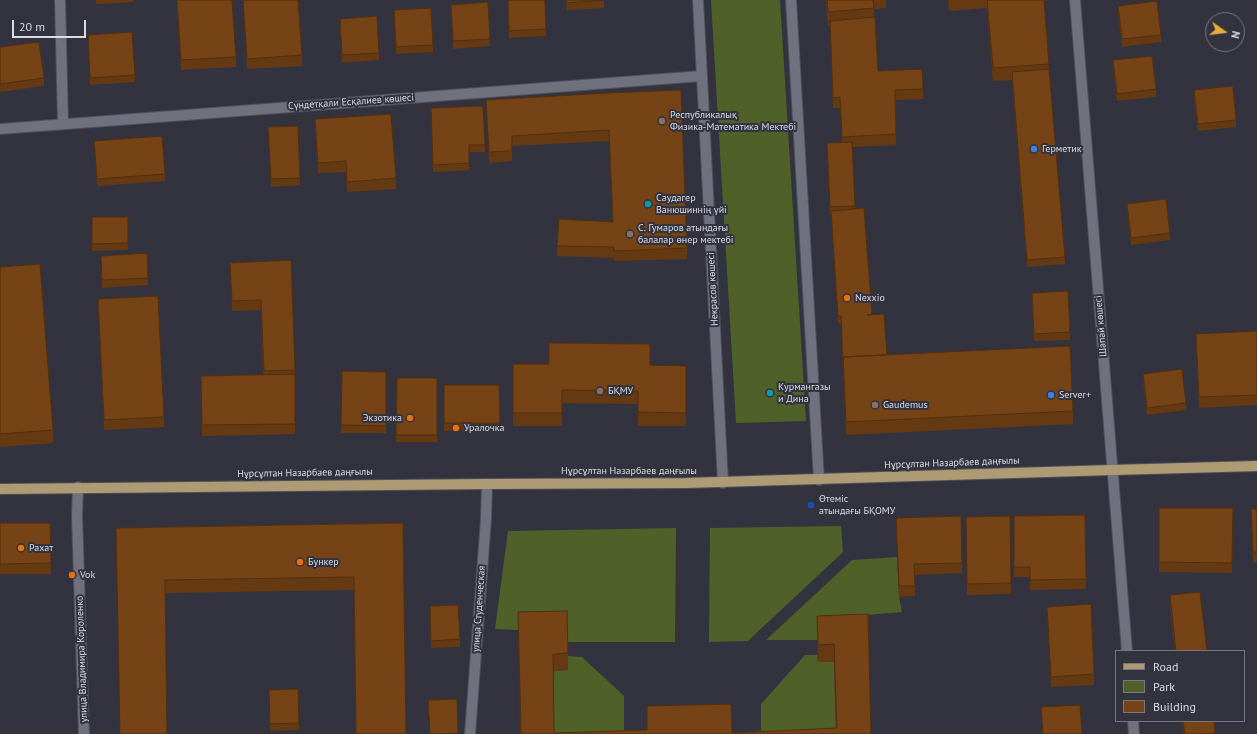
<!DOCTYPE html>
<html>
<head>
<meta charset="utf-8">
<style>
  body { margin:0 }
  #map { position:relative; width:1257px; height:734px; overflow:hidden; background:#32333f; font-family:"PT Sans",sans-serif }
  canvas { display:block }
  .legend { position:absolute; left:1115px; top:650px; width:130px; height:72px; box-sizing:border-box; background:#32333f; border:1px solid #767781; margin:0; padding:5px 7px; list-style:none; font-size:12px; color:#dbdce4 }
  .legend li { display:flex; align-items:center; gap:8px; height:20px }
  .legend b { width:20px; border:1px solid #767781 }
  .north { position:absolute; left:1205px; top:12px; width:40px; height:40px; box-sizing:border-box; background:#32333f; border:1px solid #767781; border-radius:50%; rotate:104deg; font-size:11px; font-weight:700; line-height:16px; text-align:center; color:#dbdce4 }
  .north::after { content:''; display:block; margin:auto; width:14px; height:18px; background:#e9ab38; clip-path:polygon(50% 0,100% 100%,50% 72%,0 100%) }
  .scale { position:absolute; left:12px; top:20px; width:74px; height:18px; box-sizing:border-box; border:2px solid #dbdce4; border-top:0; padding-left:5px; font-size:12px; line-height:14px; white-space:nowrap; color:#dbdce4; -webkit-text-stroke:3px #32333f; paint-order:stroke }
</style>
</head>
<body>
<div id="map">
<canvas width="1257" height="734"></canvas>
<ul class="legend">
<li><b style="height:5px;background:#ae9b73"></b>Road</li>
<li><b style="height:11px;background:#506029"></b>Park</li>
<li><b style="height:11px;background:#754315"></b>Building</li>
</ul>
<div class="north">N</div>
<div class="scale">20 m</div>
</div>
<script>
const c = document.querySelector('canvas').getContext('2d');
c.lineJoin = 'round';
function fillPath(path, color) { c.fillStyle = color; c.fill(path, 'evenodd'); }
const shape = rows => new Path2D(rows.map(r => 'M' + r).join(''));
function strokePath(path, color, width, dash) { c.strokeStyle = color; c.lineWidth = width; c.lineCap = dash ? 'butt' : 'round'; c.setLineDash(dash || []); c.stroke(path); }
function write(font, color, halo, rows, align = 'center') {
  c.font = font + ' "PT Sans",sans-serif'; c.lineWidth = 4; c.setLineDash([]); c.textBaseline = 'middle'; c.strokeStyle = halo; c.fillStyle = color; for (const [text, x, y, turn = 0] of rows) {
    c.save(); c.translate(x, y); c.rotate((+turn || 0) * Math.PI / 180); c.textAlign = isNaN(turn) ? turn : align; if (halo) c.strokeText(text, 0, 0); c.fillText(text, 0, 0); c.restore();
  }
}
fillPath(shape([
  [711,0,780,0,806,421,736,423],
  [841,526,843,552,748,641,709,642,710,528],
  [676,528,675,642,568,642,518,630,495,629,508,531],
  [897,557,899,597,902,612,867,615,817,633,817,640,766,640,852,560],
  [805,655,817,655,818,662,834,662,836,734,761,734,761,704],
  [568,656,582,657,624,696,624,734,554,734,553,671,568,670]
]), '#506029');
const minor = shape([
  [60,0,63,123],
  [698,0,723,483],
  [791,0,819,480],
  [1075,0,1127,651],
  [0,129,702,76],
  [78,487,77,516,84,734],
  [1133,721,1134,734],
  [470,734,486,519,487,484]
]);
const major = shape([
  [0,489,487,484,686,483,1112,470,1257,466]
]);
strokePath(minor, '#50505a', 12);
strokePath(major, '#50505a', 12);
strokePath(minor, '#70717f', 10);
strokePath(major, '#ae9b73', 10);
fillPath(shape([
  [96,0,133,0,133,2,96,4],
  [177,0,236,57,236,67,181,70,177,10],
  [243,0,302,55,302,66,247,69],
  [508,0,546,29,546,36,509,38],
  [566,0,604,0,604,8,567,10],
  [826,0,886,0,886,8,874,9,874,17,878,71,923,89,923,99,895,100,896,145,852,147,855,209,872,315,887,355,1073,411,1073,424,846,435,841,323,838,323,831,215,830,215,827,150,827,143,842,142,840,108,833,108,830,25,828,25],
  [948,0,1044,0,1049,69,1065,257,1065,264,1027,267,1012,80,993,81,987,8,949,11],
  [451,5,490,39,490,46,453,49],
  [1118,6,1161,35,1161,42,1122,47,1118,13],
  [394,10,433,45,433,52,396,54],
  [340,19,379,53,379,60,342,63],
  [88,35,135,75,135,82,90,85],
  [0,47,44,78,44,86,0,92],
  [1113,60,1156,89,1156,97,1117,101,1113,67],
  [1194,90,1236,120,1236,127,1198,131,1194,98],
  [608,93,687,248,687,259,614,261,614,258,557,256,557,246,613,222,609,141,512,146,512,161,489,163,486,100],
  [431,116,485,145,485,152,469,152,469,170,433,172],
  [315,119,396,178,396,189,347,192,346,172,318,173,315,130],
  [268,127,300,178,300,185,271,187],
  [94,141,165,174,165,181,97,186],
  [1127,204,1170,233,1170,240,1131,245,1127,211],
  [92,217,128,217,128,250,92,251],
  [101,256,148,278,148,285,102,288],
  [291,260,295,370,295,434,202,436,201,376,263,375,261,310,232,311,230,263],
  [0,267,53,430,53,443,0,447],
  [98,299,164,417,164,427,104,430],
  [1032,300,1070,332,1070,340,1034,341],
  [1257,331,1257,405,1199,408,1196,334],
  [513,364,686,366,686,426,638,426,638,404,562,403,562,426,513,426],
  [342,371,386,372,386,433,341,433],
  [1143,374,1186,403,1186,410,1147,415,1143,381],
  [397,378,437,378,437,442,396,442],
  [444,385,499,385,500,430,444,431],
  [1159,508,1233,508,1232,573,1159,572],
  [1257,509,1257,562,1253,563,1251,520],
  [1085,515,1086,589,1030,590,1030,577,1014,577,1014,516],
  [1010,516,1011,594,967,595,966,517],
  [896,518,962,563,962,573,914,575,915,596,899,597],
  [0,523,50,523,51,574,0,574],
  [403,523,354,590,165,593,116,528],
  [1170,595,1207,651,1175,651,1170,605],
  [1047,607,1094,674,1094,685,1051,687],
  [518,612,568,653,568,670,553,671,554,733,647,730,647,706,732,733,836,728,834,662,818,662,817,616,868,614,871,734,520,734],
  [430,614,460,639,460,647,431,648],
  [269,697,299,723,299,730,270,731],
  [457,699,458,734,429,734],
  [1182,721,1214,721,1215,734,1184,734]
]), '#653a12');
const building = shape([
  [177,0,232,0,236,57,181,60,177,0],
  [243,0,298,0,302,55,247,59,243,0],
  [508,0,545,0,546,29,509,31,508,0],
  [566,0,604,0,567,3,566,0],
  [827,0,873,0,874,8,828,12,827,0],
  [987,0,1044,0,1049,64,993,68,987,0],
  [1157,1,1161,35,1122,39,1118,6,1157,1],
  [488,2,490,39,453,41,451,5,488,2],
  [431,8,433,45,396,47,394,10,431,8],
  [377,16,379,53,342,55,340,19,377,16],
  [875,17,878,71,922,69,923,89,895,90,896,134,842,137,840,97,833,98,830,21,875,17],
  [132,32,135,75,90,78,88,35,132,32],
  [39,42,44,78,0,84,0,47,39,42],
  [1152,56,1156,89,1117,94,1113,60,1152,56],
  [1049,69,1065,257,1027,260,1012,72,1049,69],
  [1233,86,1236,120,1198,124,1194,90,1233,86],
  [681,90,687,248,614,251,614,247,557,246,559,219,613,222,609,130,512,136,512,151,489,152,486,100,608,93,681,90],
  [483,106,485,145,469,145,469,163,433,165,431,108,483,106],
  [391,114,396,178,347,182,346,161,318,163,315,119,391,114],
  [298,126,300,178,271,179,268,127,298,126],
  [162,136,165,174,97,179,94,141,162,136],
  [852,142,855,206,830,207,827,143,852,142],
  [1166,199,1170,233,1131,238,1127,204,1166,199],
  [864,208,872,314,867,315,884,314,887,355,843,357,843,363,841,316,838,316,831,211,864,208],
  [92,217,128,217,128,243,92,244,92,217],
  [147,253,148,278,102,280,101,256,147,253],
  [291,260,295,370,264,371,261,300,232,301,230,263,291,260],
  [40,264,53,430,0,434,0,267,40,264],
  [1068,291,1070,332,1034,334,1032,293,1068,291],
  [158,296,164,417,104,420,98,299,158,296],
  [1257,331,1257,395,1199,397,1196,334,1257,331],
  [549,343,650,344,650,365,686,366,686,413,638,412,638,391,562,390,562,413,513,413,513,364,549,364,549,343],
  [1070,346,1073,411,846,422,843,357,1070,346],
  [1182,369,1186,403,1147,408,1143,374,1182,369],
  [342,371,386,372,386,426,341,425,342,371],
  [295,374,295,424,202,425,201,376,295,374],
  [397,378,437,378,437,435,396,435,397,378],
  [444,385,499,385,500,423,444,423,444,385],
  [1159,508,1233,508,1232,563,1159,562,1159,508],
  [1251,509,1257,509,1257,552,1253,552,1251,509],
  [1085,515,1086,579,1030,580,1030,567,1014,567,1014,516,1085,515],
  [961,516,962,563,914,564,915,586,899,586,896,518,961,516],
  [1010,516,1011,583,967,584,966,517,1010,516],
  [0,523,50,523,51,563,0,564,0,523],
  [403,523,406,734,356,734,354,577,165,580,167,734,120,734,116,528,403,523],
  [1200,592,1207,651,1176,651,1170,595,1200,592],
  [1091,604,1094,674,1051,677,1047,607,1091,604],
  [458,605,460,639,431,641,430,606,458,605],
  [567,611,568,653,553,654,554,733,647,730,647,706,731,704,732,733,837,728,834,644,818,645,817,616,868,614,871,734,521,734,518,612,567,611],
  [298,689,299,723,270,724,269,690,298,689],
  [457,699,458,733,430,734,428,700,457,699],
  [1080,705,1082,734,1043,734,1041,707,1080,705],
  [1183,721,1214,721,1215,733,1201,734,1185,734,1183,721]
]);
fillPath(building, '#754315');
strokePath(building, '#522f0f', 1);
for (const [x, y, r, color] of [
  [662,121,4,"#8d6e63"],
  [1034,149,4,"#3f7fe0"],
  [648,204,4,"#0f9aa8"],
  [630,234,4,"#8d6e63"],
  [847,298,4,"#e8710a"],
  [600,391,4,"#8d6e63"],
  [770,393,4,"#0f9aa8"],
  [1051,395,4,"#3f7fe0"],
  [875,405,4,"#8d6e63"],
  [410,418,4,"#e8710a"],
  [456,428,4,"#e8710a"],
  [811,505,4,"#1a4fb4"],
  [21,548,4,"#e8710a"],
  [300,562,4,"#e8710a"],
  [72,575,4,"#e8710a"]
]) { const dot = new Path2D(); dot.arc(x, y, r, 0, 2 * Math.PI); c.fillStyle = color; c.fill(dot); strokePath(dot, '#32333f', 1.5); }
write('10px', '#dbdce4', '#32333f', [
  ["Сүндетқали Есқалиев көшесі",351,102,-4],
  ["Некрасов көшесі",713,289,-93],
  ["Шапай көшесі",1101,326,-95],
  ["Нұрсұлтан Назарбаев даңғылы",952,463,-2],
  ["Нұрсұлтан Назарбаев даңғылы",629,471],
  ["Нұрсұлтан Назарбаев даңғылы",305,473,-1],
  ["улица Студенческая",479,609,-86],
  ["улица Владимира Короленко",82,659,-92]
]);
write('10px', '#dbdce4', '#32333f', [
  ["Республикалық",670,115],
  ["Физика-Математика Мектебі",670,127],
  ["Герметик",1042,149],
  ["Саудагер",656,198],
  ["Ванюшиннің үйі",656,210],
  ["С. Гумаров атындағы",638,228],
  ["балалар өнер мектебі",638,240],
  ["Nexxio",855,298],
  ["Курмангазы",778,387],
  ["и Дина",778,399],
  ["БҚМУ",608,391],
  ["Server+",1059,395],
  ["Gaudemus",883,405],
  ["Экзотика",402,418,"right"],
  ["Уралочка",464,428],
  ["Өтеміс",819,499],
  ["атындағы БҚОМУ",819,511],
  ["Рахат",29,548],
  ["Бункер",308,562],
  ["Vok",80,575]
], 'left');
</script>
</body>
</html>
